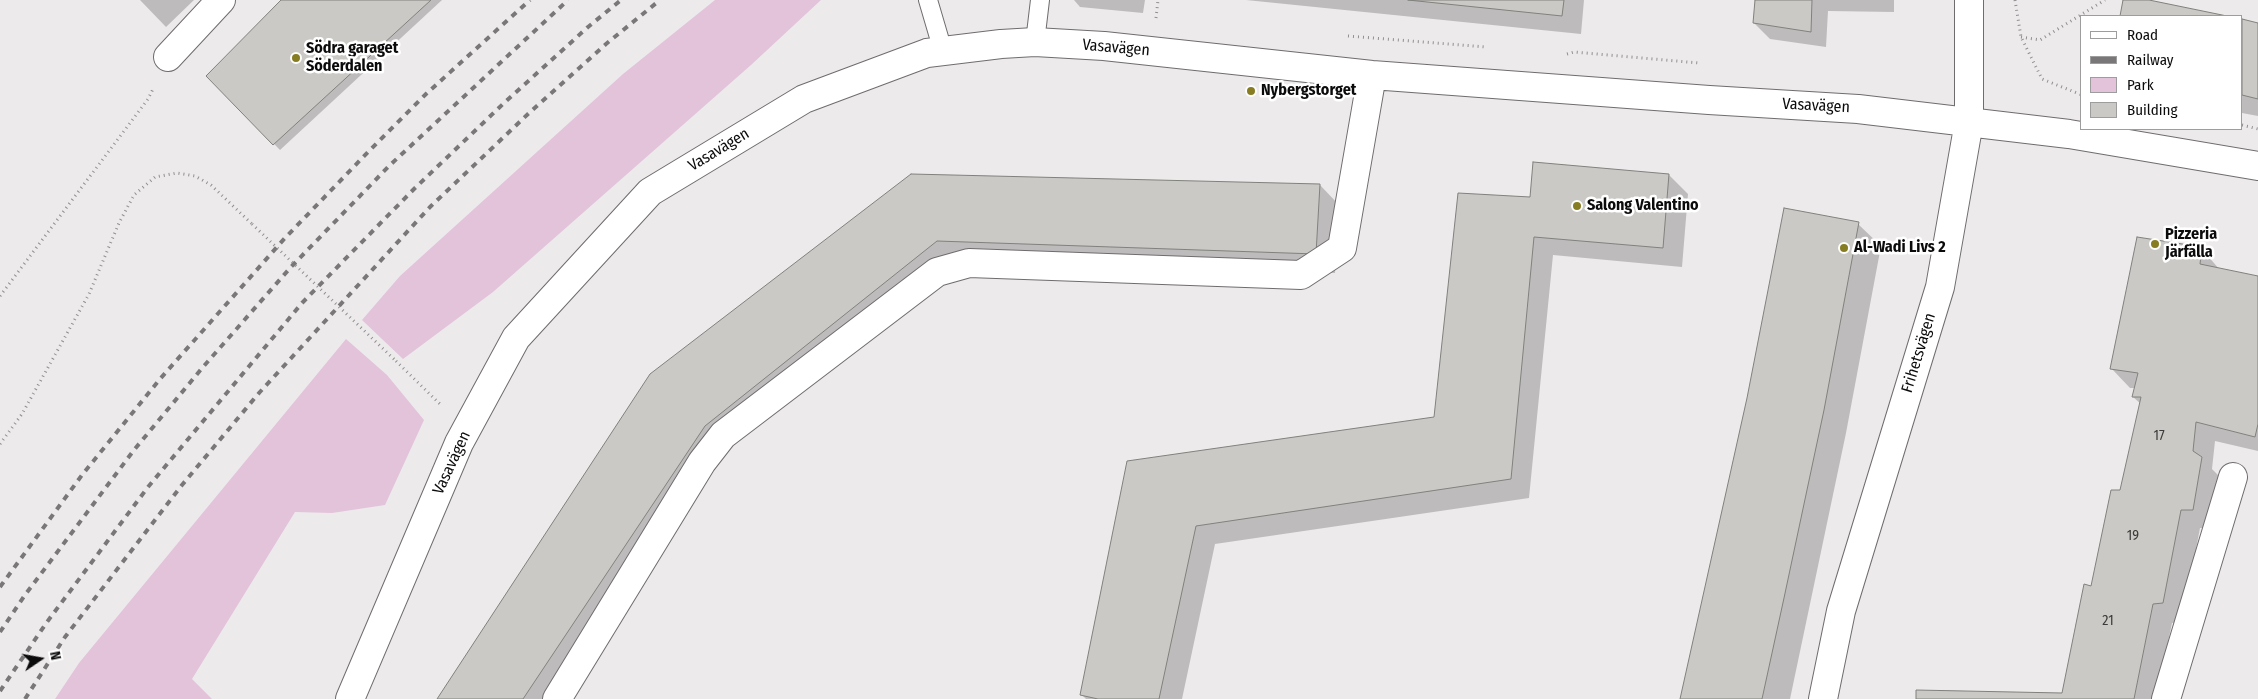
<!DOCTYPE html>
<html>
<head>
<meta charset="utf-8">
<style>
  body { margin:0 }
  #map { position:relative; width:2258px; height:699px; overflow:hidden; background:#edeaec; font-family:"Fira Sans Condensed",sans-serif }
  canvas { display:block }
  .legend { position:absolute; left:2080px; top:15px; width:162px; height:115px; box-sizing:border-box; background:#fff; border:1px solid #9e9d9e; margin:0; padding:6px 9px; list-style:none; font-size:15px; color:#0c0b0c }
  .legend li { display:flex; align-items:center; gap:10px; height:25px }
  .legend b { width:25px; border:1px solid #9e9d9e }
  .north { position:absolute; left:15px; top:634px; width:50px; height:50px; -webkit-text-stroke:4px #fff; paint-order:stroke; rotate:78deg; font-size:14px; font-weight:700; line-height:20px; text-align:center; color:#0c0b0c }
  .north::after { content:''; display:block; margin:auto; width:18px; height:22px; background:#0c0b0c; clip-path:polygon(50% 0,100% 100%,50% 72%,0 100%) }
</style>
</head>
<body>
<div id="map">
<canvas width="2258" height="699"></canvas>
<ul class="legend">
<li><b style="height:6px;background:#fff"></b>Road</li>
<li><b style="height:6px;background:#797778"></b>Railway</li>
<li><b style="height:14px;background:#e2c3da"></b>Park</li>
<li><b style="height:14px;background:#cac9c5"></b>Building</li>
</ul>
<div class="north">N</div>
</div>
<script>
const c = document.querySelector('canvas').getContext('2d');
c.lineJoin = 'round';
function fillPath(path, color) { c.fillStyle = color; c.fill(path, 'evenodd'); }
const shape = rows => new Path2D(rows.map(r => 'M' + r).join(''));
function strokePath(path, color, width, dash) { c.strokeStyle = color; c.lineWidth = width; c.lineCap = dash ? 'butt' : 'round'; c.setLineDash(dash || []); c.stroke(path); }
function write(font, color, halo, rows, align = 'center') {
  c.font = font + ' "Fira Sans Condensed",sans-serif'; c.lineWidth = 5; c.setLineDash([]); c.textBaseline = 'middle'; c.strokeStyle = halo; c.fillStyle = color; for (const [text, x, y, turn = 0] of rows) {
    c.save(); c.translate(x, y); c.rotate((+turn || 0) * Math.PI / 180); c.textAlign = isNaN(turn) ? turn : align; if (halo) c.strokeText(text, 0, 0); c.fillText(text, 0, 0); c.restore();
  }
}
fillPath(shape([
  [715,0,821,0,751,65,493,292,403,359,362,320,400,276,623,74],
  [346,339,387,375,424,420,385,505,332,513,295,512,192,679,212,699,55,699,79,663]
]), '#e2c3da');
fillPath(shape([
  [140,0,194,0,166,27],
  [283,0,442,0,280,150,208,76],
  [1074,0,1145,0,1143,13,1080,7],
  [1246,0,1584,0,1581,34],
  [1756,0,1894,0,1894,12,1828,11,1826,47,1770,39,1754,23],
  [2125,0,2143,0,2221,16,2121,16],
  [2242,21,2258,24,2258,116,2242,113],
  [1669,175,1688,194,1682,267,1553,255,1529,498,1215,544,1182,699,1086,699,1082,695,1128,462,1435,418,1532,198],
  [912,176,1320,185,1339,205,1335,273,957,259,724,445,554,699,438,699],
  [1858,224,1881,246,1846,433,1790,699,1682,699],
  [2201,248,2220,270,2258,277,2258,451,2215,441,2212,469,2221,478,2212,528,2200,528,2182,622,2172,623,2156,699,1917,699,2063,695,2121,491,2141,404,2133,397,2135,388,2130,388,2111,368]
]), '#0003');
const building = shape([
  [281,0,431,0,273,145,206,76,281,0],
  [1408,0,1564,0,1562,16,1408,0],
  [1755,0,1812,0,1811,32,1753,23,1755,0],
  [2123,0,2149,0,2227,16,2120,16,2123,0],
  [2242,19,2258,23,2258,99,2242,95,2242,19],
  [1533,162,1669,174,1663,248,1534,237,1511,479,1196,526,1159,699,1098,699,1080,695,1127,461,1434,417,1458,193,1530,197,1533,162],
  [911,174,1320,184,1316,254,937,241,705,426,523,699,437,699,650,374,911,174],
  [1784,208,1859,222,1824,410,1784,598,1762,699,1680,699,1747,398,1784,208],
  [2137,237,2202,247,2200,264,2258,276,2258,424,2255,437,2196,422,2193,451,2202,457,2193,510,2181,510,2163,603,2153,604,2134,699,1916,699,1916,690,2062,693,2084,584,2091,586,2111,490,2120,490,2141,397,2132,397,2138,373,2110,369,2137,237]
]);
fillPath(building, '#cac9c5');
strokePath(building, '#80807c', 1);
const service = shape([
  [928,0,943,51],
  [1035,42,1040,0]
]);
const minor = shape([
  [168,57,221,0],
  [350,699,459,443,516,338,650,192,804,99,927,53,1001,44,1035,42,1104,46,1372,75,1709,100,1858,109,2069,134,2258,166],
  [557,699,702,462,723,435,937,272,969,263,1301,275,1342,248,1372,75],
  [1823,699,1841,611,1940,287,1969,122,1969,0],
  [2166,699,2233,477]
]);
strokePath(service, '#6f6c6e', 20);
strokePath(minor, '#6f6c6e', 30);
strokePath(shape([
  [2015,0,2021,37,2042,79,2082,95],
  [1156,18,1158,0],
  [1348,36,1486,47],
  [2021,37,2040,40,2105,0],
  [1567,54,1574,52,1699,63],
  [2242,125,2258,129],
  [0,296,148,99,154,87],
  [396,361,441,405],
  [0,444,22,414,89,294,119,223,134,195,155,177,177,173,195,176,211,185,252,224]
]), '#908e90', 3, [1, 4]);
strokePath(service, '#fff', 18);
strokePath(minor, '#fff', 28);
strokePath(shape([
  [0,587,82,475,160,379,285,238,369,151,426,94,530,0],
  [0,632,25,595,134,450,203,367,291,267,389,166,568,0],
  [0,691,47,622,148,487,302,303,414,189,504,103,588,27,621,0],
  [25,699,65,637,182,485,259,393,430,207,528,114,606,44,660,0]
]), '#797778', 4, [6, 6]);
strokePath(shape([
  [252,224,396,361]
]), '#908e90', 3, [1, 4]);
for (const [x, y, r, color] of [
  [296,58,5,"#867c22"],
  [1251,91,5,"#867c22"],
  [1577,206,5,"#867c22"],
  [2155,244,5,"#867c22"],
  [1844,248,5,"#867c22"]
]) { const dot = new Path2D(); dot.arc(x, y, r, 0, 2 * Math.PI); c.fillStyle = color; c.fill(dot); strokePath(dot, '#fff', 2); }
write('14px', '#3c3a3a', null, [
  ["17",2159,436],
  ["19",2133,536],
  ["21",2108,621]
]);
write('16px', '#0c0b0c', '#fff', [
  ["Vasavägen",1116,48,5],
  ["Vasavägen",1816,106,3],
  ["Vasavägen",719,150,-31],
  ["Frihetsvägen",1919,353,-73],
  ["Vasavägen",452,463,-65]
]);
write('bold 16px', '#0c0b0c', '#fff', [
  ["Södra garaget",306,49],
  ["Söderdalen",306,67],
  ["Nybergstorget",1261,91],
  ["Salong Valentino",1587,206],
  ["Pizzeria",2165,235],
  ["Järfälla",2165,253],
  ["Al-Wadi Livs 2",1854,248]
], 'left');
</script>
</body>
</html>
